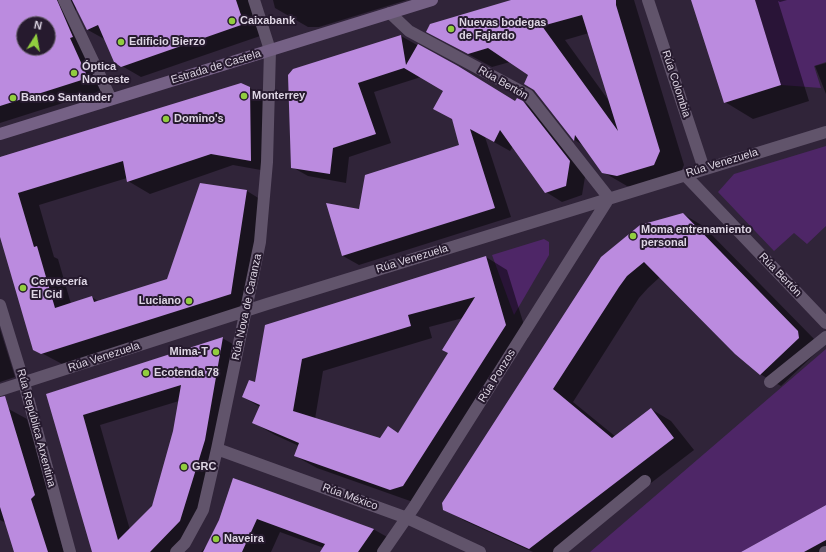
<!DOCTYPE html>
<html>
<head>
<meta charset="utf-8">
<style>
  body { margin:0 }
  #map { position:relative; width:826px; height:552px; overflow:hidden; background:#302439; font-family:Helvetica,sans-serif }
  canvas { display:block }
  .north { position:absolute; left:16px; top:16px; width:40px; height:40px; box-sizing:border-box; background:#261a2e; border:1px solid #706577; border-radius:50%; rotate:11deg; font-size:11px; font-weight:700; line-height:16px; text-align:center; color:#ded6e4 }
  .north::after { content:''; display:block; margin:auto; width:14px; height:18px; background:#91cd3f; clip-path:polygon(50% 0,100% 100%,50% 72%,0 100%) }
</style>
</head>
<body>
<div id="map">
<canvas width="826" height="552"></canvas>
<div class="north">N</div>
</div>
<script>
const c = document.querySelector('canvas').getContext('2d');
c.lineJoin = 'round';
function fillPath(path, color) { c.fillStyle = color; c.fill(path, 'evenodd'); }
const shape = rows => new Path2D(rows.map(r => 'M' + r).join(''));
function strokePath(path, color, width, dash) { c.strokeStyle = color; c.lineWidth = width; c.lineCap = dash ? 'butt' : 'round'; c.setLineDash(dash || []); c.stroke(path); }
function write(font, color, halo, rows, align = 'center') {
  c.font = font + ' Helvetica,sans-serif'; c.lineWidth = 4; c.setLineDash([]); c.textBaseline = 'middle'; c.strokeStyle = halo; c.fillStyle = color; for (const [text, x, y, turn = 0] of rows) {
    c.save(); c.translate(x, y); c.rotate((+turn || 0) * Math.PI / 180); c.textAlign = isNaN(turn) ? turn : align; if (halo) c.strokeText(text, 0, 0); c.fillText(text, 0, 0); c.restore();
  }
}
fillPath(shape([
  [755,0,826,0,826,62,814,66,821,88,781,85],
  [826,146,826,226,807,244,794,233,774,251,718,192,734,174],
  [544,239,549,242,549,255,514,315,492,255],
  [826,349,826,505,741,552,590,552]
]), '#4e2667');
fillPath(shape([
  [0,0,251,0,263,35,141,77,122,66,106,40,88,30,76,7,76,15,107,89,0,123],
  [24,24,48,24,48,48,24,48],
  [273,0,407,0,319,27,308,27,275,8],
  [514,0,634,0,684,165,678,179,641,190,627,186,603,172,584,146,575,140,535,90,530,75,510,62,492,67,451,45],
  [589,33,609,101,565,40],
  [692,0,787,0,780,2,778,1,809,101,753,119,725,102],
  [401,36,417,45,417,48,516,102,517,99,539,111,586,171,582,195,562,202,546,192,513,146,510,151,485,137,511,217,359,265,343,256,360,210,460,146,444,90,421,77,374,92,391,143,349,157,346,183,308,176,292,167,289,75],
  [826,63,826,94,815,66],
  [250,88,271,101,272,172,233,165,150,194,128,181,127,178,39,205,54,257,58,259,71,304,92,297,99,302,168,280,247,191,268,204,252,306,64,365,34,349,0,234,0,158],
  [683,214,703,226,818,343,819,350,781,386,760,374,660,277,648,288,639,298,573,402,616,437,651,409,671,421,694,450,561,552,533,552,465,521,444,509,602,258],
  [486,257,507,270,528,338,413,502,317,468,295,456,299,446,275,435,254,423,260,407,243,397,256,384],
  [463,318,449,353,398,433,381,440,315,419,323,371,432,338,429,327],
  [0,329,15,377,0,382],
  [222,338,240,348,197,531,177,552,94,552,47,394],
  [179,401,174,431,152,507,130,530,100,425],
  [5,407,27,419,30,429,33,431,55,508,52,511,64,552,15,552,6,523,0,520,0,409],
  [234,479,373,529,396,542,390,552,321,552,324,548,280,532,271,552,201,552,209,543,220,521],
  [826,505,826,552,743,552]
]), '#0007');
fillPath(shape([
  [0,0,57,0,73,37,70,38,88,78,0,106],
  [24,24,48,24,48,48,24,48],
  [72,0,236,0,244,24,121,67,114,62,98,25,87,30],
  [511,0,616,0,616,5,660,151,654,165,617,176,602,173,575,135,574,141,534,90,524,84,528,75,488,48,468,54,426,32,430,24],
  [582,15,618,131,542,26],
  [691,0,755,0,781,85,724,103],
  [401,35,406,65,418,44,458,66,515,101,517,98,523,101,570,161,566,186,545,193,500,130,494,142,470,129,495,208,342,256,326,203,359,209,365,175,459,145,452,119,433,109,443,91,404,68,358,83,376,134,333,148,330,174,291,168,288,75,293,69],
  [241,83,250,87,251,161,211,154,127,182,123,161,18,193,34,247,37,246,55,308,92,296,94,302,167,279,200,183,247,190,231,294,41,354,33,350,0,237,0,157],
  [683,213,798,331,799,338,760,375,735,354,644,262,627,276,619,287,553,389,612,438,651,408,674,438,529,549,443,510,442,503,601,257,640,225],
  [486,256,506,325,403,486,390,490,294,456,299,443,252,423,260,405,242,397,249,380,255,382,265,325],
  [475,297,442,350,448,353,398,433,388,426,380,438,293,411,302,359,411,326,408,315],
  [223,337,205,440,180,521,150,552,92,552,46,394],
  [181,385,173,431,152,506,118,540,83,415],
  [5,396,35,495,31,499,48,552,14,552,0,507,0,397],
  [233,478,264,489,374,529,358,552,320,552,325,544,257,519,242,552,203,552,219,520],
  [826,505,826,540,804,552,741,552]
]), '#bb8bdf');
strokePath(shape([
  [64,0,111,99],
  [648,0,704,169],
  [390,13,409,31,528,95,609,198],
  [685,175,826,323],
  [0,305,24,383,70,552],
  [770,382,826,337],
  [0,390,267,304,826,132],
  [217,449,407,518,480,552],
  [176,552,185,543,203,510,217,449,260,242,267,162,270,50,254,0],
  [383,552,414,507,609,198],
  [559,552,645,481],
  [825,552,826,552]
]), '#61546b', 12);
strokePath(shape([
  [0,134,432,0]
]), '#756185', 12);
for (const [x, y, r, color] of [
  [232,21,4,"#91cd3f"],
  [451,29,4,"#91cd3f"],
  [121,42,4,"#91cd3f"],
  [74,73,4,"#91cd3f"],
  [244,96,4,"#91cd3f"],
  [13,98,4,"#91cd3f"],
  [166,119,4,"#91cd3f"],
  [633,236,4,"#91cd3f"],
  [23,288,4,"#91cd3f"],
  [189,301,4,"#91cd3f"],
  [216,352,4,"#91cd3f"],
  [146,373,4,"#91cd3f"],
  [184,467,4,"#91cd3f"],
  [216,539,4,"#91cd3f"]
]) { const dot = new Path2D(); dot.arc(x, y, r, 0, 2 * Math.PI); c.fillStyle = color; c.fill(dot); strokePath(dot, '#261a2e', 1.5); }
write('bold 11px', '#ded6e4', '#261a2e', [
  ["Caixabank",240,21],
  ["Nuevas bodegas",459,23],
  ["de Fajardo",459,36],
  ["Edificio Bierzo",129,42],
  ["Óptica",82,67],
  ["Noroeste",82,80],
  ["Monterrey",252,96],
  ["Banco Santander",21,98],
  ["Domino's",174,119],
  ["Moma entrenamiento",641,230],
  ["personal",641,243],
  ["Cervecería",31,282],
  ["El Cid",31,295],
  ["Luciano",181,301,"right"],
  ["Mima-T",208,352,"right"],
  ["Ecotenda 78",154,373],
  ["GRC",192,467],
  ["Naveira",224,539]
], 'left');
write('11px', '#ded6e4', '#261a2e', [
  ["Estrada de Castela",216,67,-17],
  ["Rúa Bertón",503,83,30],
  ["Rúa Colombia",676,84,72],
  ["Rúa Venezuela",722,163,-17],
  ["Rúa Venezuela",412,259,-17],
  ["Rúa Bertón",780,275,46],
  ["Rúa Nova de Caranza",247,307,-78],
  ["Rúa Venezuela",104,357,-18],
  ["Rúa Ponzos",497,376,-58],
  ["Rúa República Arxentina",36,428,75],
  ["Rúa México",350,497,20]
]);
</script>
</body>
</html>
